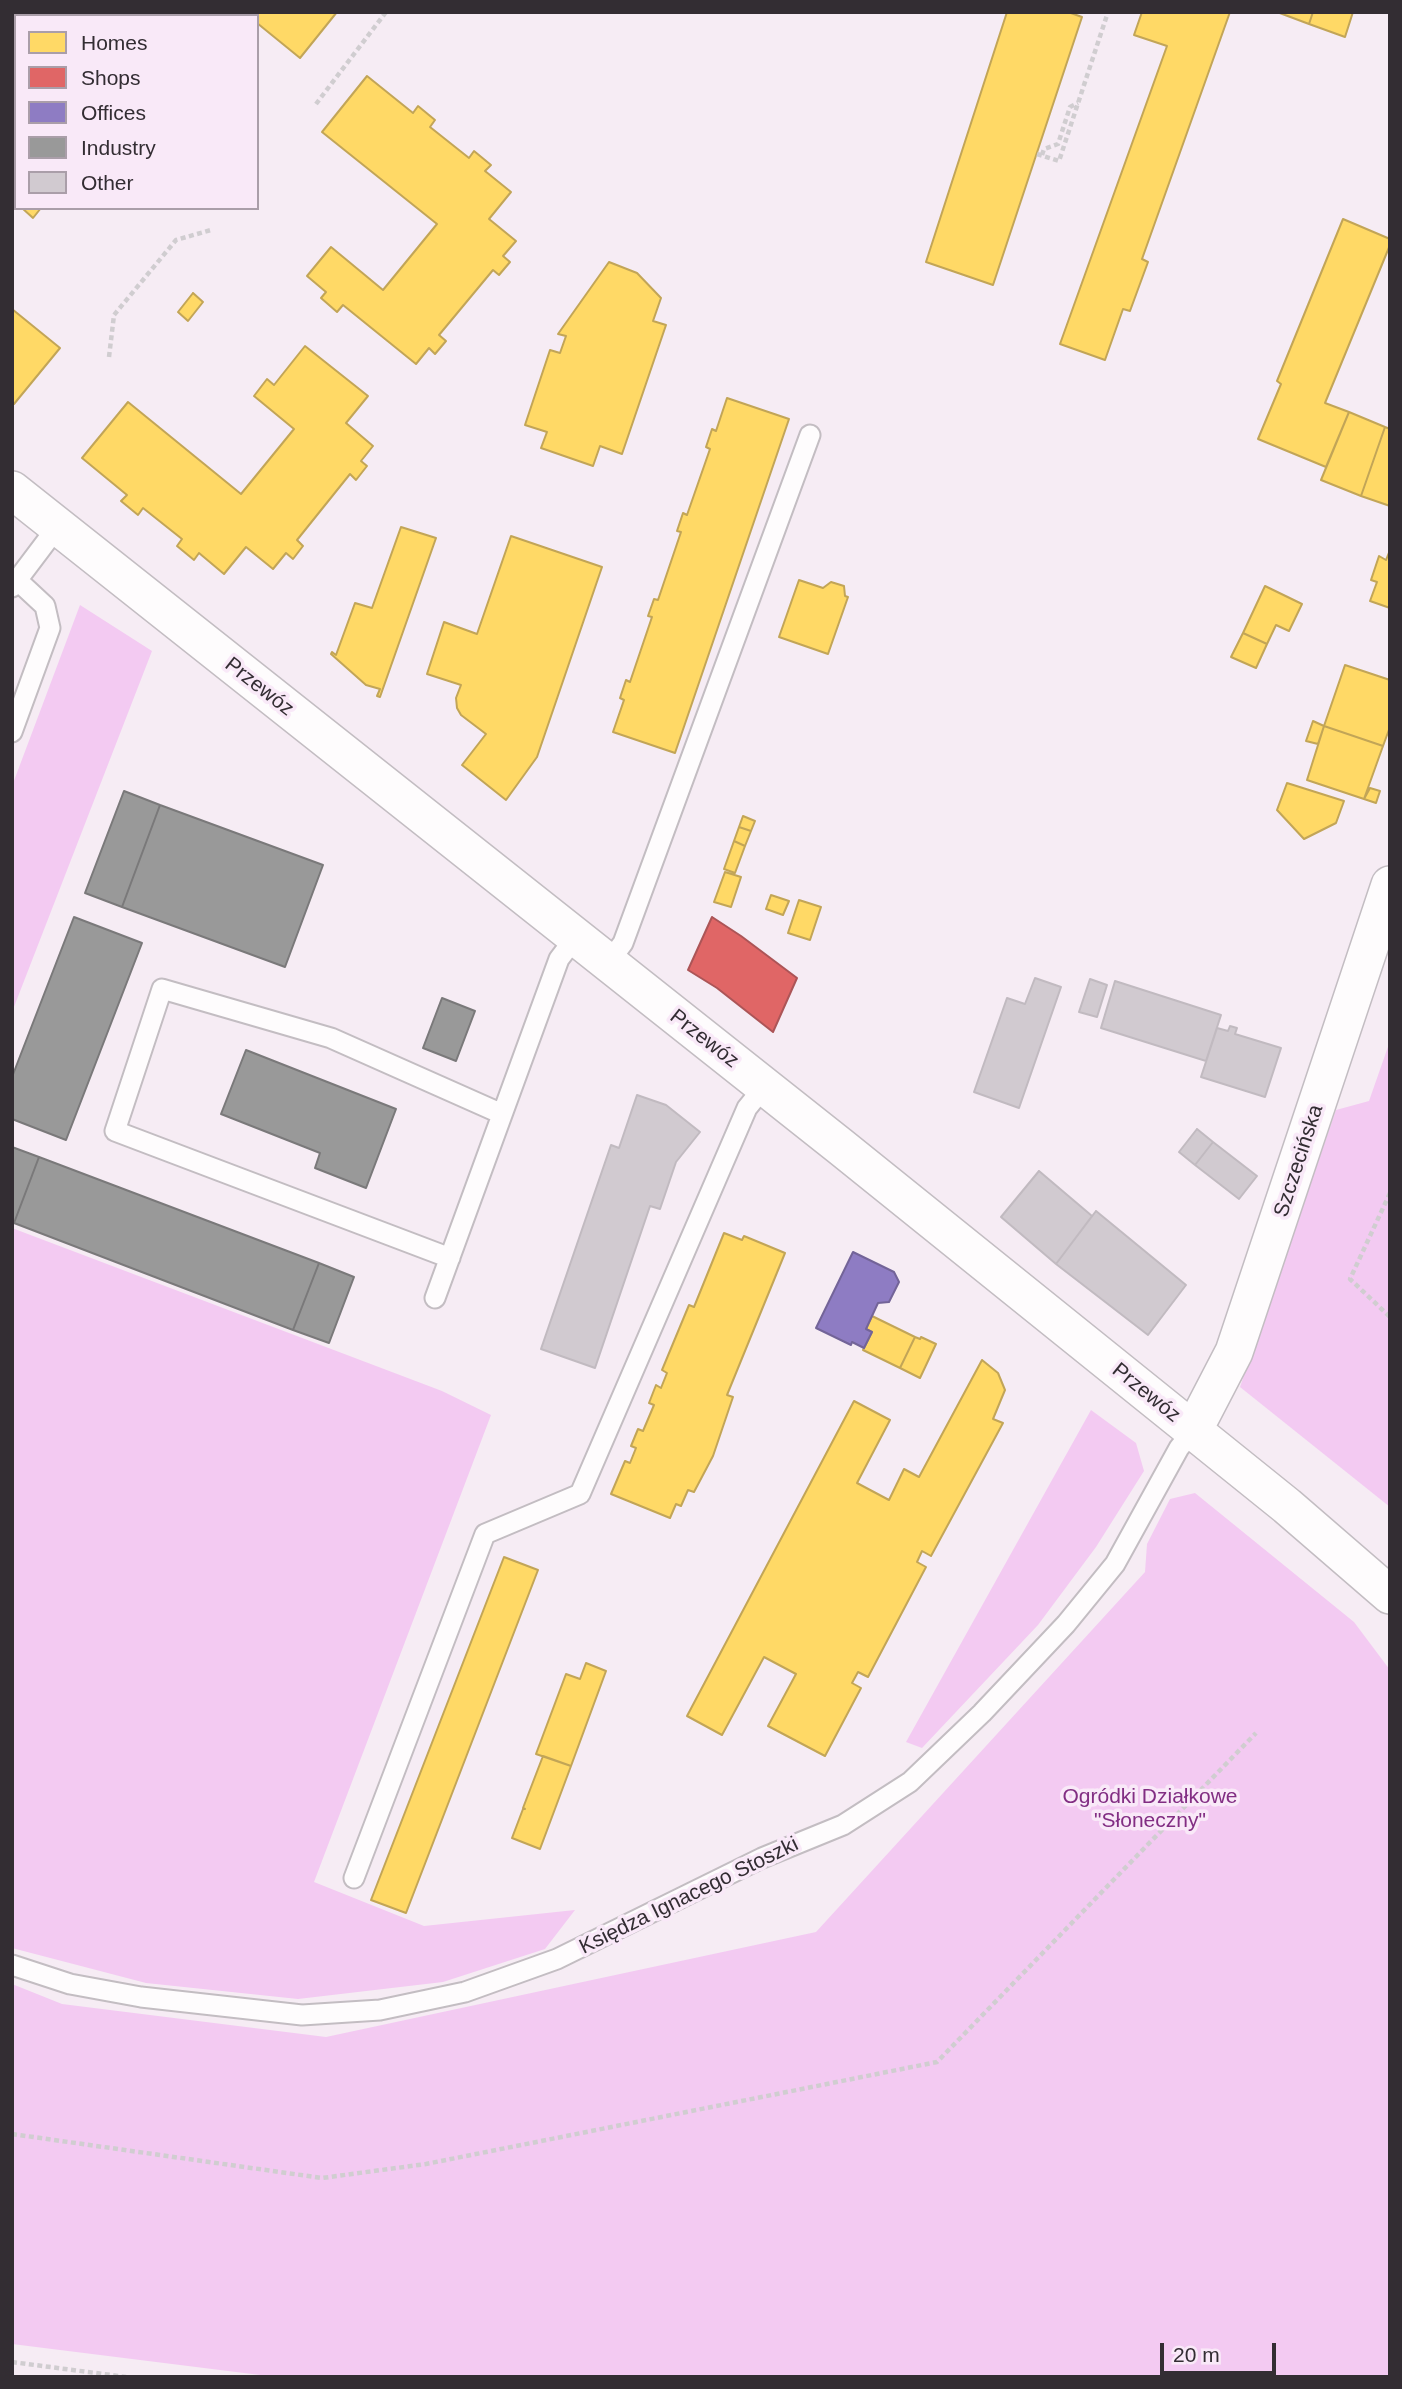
<!DOCTYPE html>
<html>
<head>
<meta charset="utf-8">
<style>
  body { margin:0 }
  #map { position:relative; width:1402px; height:2389px; overflow:hidden; background:#f6ecf4; font-family:Helvetica,sans-serif }
  canvas { display:block }
  .frame { position:absolute; inset:0; border:14px solid #332d33; pointer-events:none }
  .legend { position:absolute; left:14px; top:14px; width:245px; height:196px; box-sizing:border-box; background:#f9e9f8; border:2px solid #aa9ea9; margin:0; padding:9px 12px; list-style:none; font-size:21px; color:#332d33 }
  .legend li { display:flex; align-items:center; gap:14px; height:35px }
  .legend b { width:35px; border:2px solid #aa9ea9 }
  .scale { position:absolute; left:1160px; top:2343px; width:116px; height:32px; box-sizing:border-box; border:4px solid #332d33; border-top:0; padding-left:9px; font-size:21px; line-height:24px; white-space:nowrap; color:#332d33; -webkit-text-stroke:5px #f9e9f8; paint-order:stroke }
</style>
</head>
<body>
<div id="map">
<canvas width="1402" height="2389"></canvas>
<div class="frame"></div>
<ul class="legend">
<li><b style="height:19px;background:#ffd966"></b>Homes</li>
<li><b style="height:19px;background:#e06666"></b>Shops</li>
<li><b style="height:19px;background:#8e7cc3"></b>Offices</li>
<li><b style="height:19px;background:#999"></b>Industry</li>
<li><b style="height:19px;background:#d1cad0"></b>Other</li>
</ul>
<div class="scale">20 m</div>
</div>
<script>
const c = document.querySelector('canvas').getContext('2d');
c.lineJoin = 'round';
function fillPath(path, color) { c.fillStyle = color; c.fill(path, 'evenodd'); }
const shape = rows => new Path2D(rows.map(r => 'M' + r).join(''));
function strokePath(path, color, width, dash) { c.strokeStyle = color; c.lineWidth = width; c.lineCap = dash ? 'butt' : 'round'; c.setLineDash(dash || []); c.stroke(path); }
function write(font, color, halo, rows, align = 'center') {
  c.font = font + ' Helvetica,sans-serif'; c.lineWidth = 7; c.setLineDash([]); c.textBaseline = 'middle'; c.strokeStyle = halo; c.fillStyle = color; for (const [text, x, y, turn = 0] of rows) {
    c.save(); c.translate(x, y); c.rotate((+turn || 0) * Math.PI / 180); c.textAlign = isNaN(turn) ? turn : align; if (halo) c.strokeText(text, 0, 0); c.fillText(text, 0, 0); c.restore();
  }
}
fillPath(shape([
  [80,605,152,651,12,1012,12,786],
  [1390,1041,1390,1507,1240,1387,1336,1110,1369,1101],
  [12,1228,442,1391,491,1415,314,1882,424,1926,575,1910,545,1949,443,1982,298,1999,146,1983,12,1948],
  [1091,1410,1136,1443,1144,1471,1096,1547,1038,1625,922,1748,906,1742],
  [1195,1493,1354,1622,1390,1670,1390,2377,276,2377,12,2344,12,1984,62,2004,326,2037,816,1932,1145,1572,1147,1544,1170,1499]
]), '#f3caf2');
const homes = shape([
  [54,12,147,12,145,16,55,16,54,12],
  [244,12,337,12,300,58,257,23,257,16,248,16,244,12],
  [1007,12,1068,12,1082,17,993,285,926,262,1007,12],
  [1142,12,1230,12,1142,259,1148,262,1130,311,1123,309,1105,360,1060,344,1167,46,1134,35,1142,12],
  [1277,12,1313,12,1309,24,1277,12],
  [1313,12,1353,12,1345,37,1309,24,1313,12],
  [367,76,413,113,418,106,435,120,430,127,469,158,474,151,491,165,485,171,511,192,489,219,516,241,503,256,510,262,499,275,493,270,439,335,446,341,435,354,429,348,416,364,343,305,337,312,321,298,326,292,307,276,331,247,383,290,437,224,322,132,367,76],
  [16,111,16,203,12,201,12,115,16,111],
  [22,208,41,208,33,218,22,208],
  [1343,219,1390,239,1390,245,1325,403,1349,412,1326,467,1258,439,1281,384,1277,381,1343,219],
  [609,262,637,273,661,298,653,321,666,325,622,454,600,446,593,466,541,448,547,432,525,425,550,350,560,353,566,336,558,334,609,262],
  [193,293,203,302,188,321,178,312,193,293],
  [12,309,60,348,14,404,12,402,12,309],
  [305,346,368,396,346,423,373,446,361,461,367,466,356,480,350,474,297,540,303,546,293,559,286,553,273,569,246,547,224,574,199,553,194,560,177,546,182,539,143,508,138,515,121,501,127,495,82,458,128,402,241,494,294,429,254,396,267,379,274,385,305,346],
  [727,398,789,419,675,753,613,732,624,700,620,698,626,680,630,682,652,617,648,616,654,599,658,600,681,532,677,531,683,513,687,515,710,449,706,447,712,429,716,431,727,398],
  [1349,412,1385,427,1361,496,1321,480,1349,412],
  [1385,427,1390,429,1390,506,1361,496,1385,427],
  [401,527,436,538,380,697,377,696,380,689,366,685,331,654,332,652,336,655,355,603,372,608,401,527],
  [511,536,602,567,537,757,506,800,462,765,486,734,461,715,457,708,456,698,461,685,427,674,444,622,477,634,511,536],
  [1390,550,1390,608,1370,601,1377,582,1371,580,1379,556,1386,560,1390,550],
  [799,580,823,588,831,582,844,586,845,596,848,597,828,654,779,637,799,580],
  [1265,586,1302,604,1289,631,1276,625,1267,644,1243,633,1265,586],
  [1243,633,1267,644,1256,668,1231,657,1243,633],
  [1345,665,1390,680,1390,727,1383,746,1324,726,1345,665],
  [1313,721,1324,726,1318,744,1306,741,1313,721],
  [1324,726,1383,746,1364,799,1307,780,1324,726],
  [1287,783,1344,801,1336,823,1304,839,1277,810,1287,783],
  [1370,788,1380,791,1376,803,1364,799,1370,788],
  [743,816,755,821,751,831,739,827,743,816],
  [739,827,751,831,745,846,734,841,739,827],
  [734,841,745,846,735,873,724,869,734,841],
  [725,872,741,877,731,907,714,902,725,872],
  [771,895,789,901,783,915,766,909,771,895],
  [799,900,821,907,810,940,788,933,799,900],
  [724,1233,742,1240,744,1236,785,1253,727,1395,733,1397,713,1456,694,1492,688,1490,681,1506,676,1504,670,1518,611,1494,625,1461,630,1463,636,1448,631,1446,638,1429,643,1431,654,1405,649,1403,656,1385,661,1388,667,1373,662,1370,689,1305,694,1307,724,1233],
  [872,1316,915,1337,900,1368,863,1350,872,1332,866,1329,872,1316],
  [915,1337,920,1339,921,1337,936,1344,920,1378,900,1368,915,1337],
  [982,1360,998,1373,1005,1390,993,1419,1003,1423,931,1556,922,1551,917,1562,926,1567,868,1677,858,1672,852,1683,861,1688,825,1756,768,1726,796,1674,764,1657,722,1735,687,1716,854,1401,890,1420,857,1483,889,1500,904,1469,919,1477,982,1360],
  [504,1557,538,1570,406,1913,371,1900,504,1557],
  [586,1663,606,1671,571,1766,536,1754,566,1674,580,1679,586,1663],
  [543,1756,571,1766,540,1849,512,1838,523,1809,525,1809,523,1808,543,1756]
]);
fillPath(homes, '#ffd966');
strokePath(homes, '#c2a557', 2);
const shops = shape([
  [712,917,741,936,797,978,773,1032,717,988,688,970,712,917]
]);
fillPath(shops, '#e06666');
strokePath(shops, '#ac5557', 2);
const offices = shape([
  [853,1252,894,1272,899,1282,889,1302,878,1303,866,1329,872,1332,864,1348,852,1342,851,1345,816,1328,853,1252]
]);
fillPath(offices, '#8e7cc3');
strokePath(offices, '#736498', 2);
const industry = shape([
  [124,791,160,805,122,907,85,893,124,791],
  [160,805,323,865,285,967,122,907,160,805],
  [74,917,142,943,66,1140,12,1119,12,1077,74,917],
  [442,998,475,1011,456,1061,423,1048,442,998],
  [246,1050,396,1109,366,1188,315,1168,320,1153,221,1114,246,1050],
  [12,1147,39,1157,14,1223,12,1223,12,1147],
  [39,1157,319,1263,293,1330,14,1223,39,1157],
  [319,1263,354,1277,329,1343,293,1330,319,1263]
]);
fillPath(industry, '#999');
strokePath(industry, '#7a797a', 2);
const building = shape([
  [1035,978,1061,987,1019,1108,974,1092,1007,998,1025,1004,1035,978],
  [1090,979,1107,985,1097,1017,1079,1012,1090,979],
  [1115,981,1221,1015,1206,1061,1101,1028,1115,981],
  [1230,1026,1237,1028,1235,1034,1281,1048,1265,1097,1201,1077,1217,1028,1228,1031,1230,1026],
  [637,1095,666,1105,700,1132,676,1162,660,1209,650,1206,595,1368,541,1349,611,1145,619,1148,637,1095],
  [1197,1129,1213,1142,1195,1165,1179,1152,1197,1129],
  [1213,1142,1257,1176,1239,1199,1195,1165,1213,1142],
  [1039,1171,1092,1216,1056,1264,1001,1217,1039,1171],
  [1096,1211,1186,1285,1148,1335,1056,1264,1096,1211]
]);
fillPath(building, '#d1cad0');
strokePath(building, '#c1bac0', 2);
const service = shape([
  [12,587,58,526],
  [12,732,50,628,45,606,17,580],
  [608,963,623,943,810,435],
  [450,1258,115,1131,162,989,331,1038,502,1114],
  [435,1298,559,959,575,938],
  [354,1878,485,1534,580,1494,747,1108,764,1087],
  [12,1965,70,1984,141,1997,302,2015,380,2010,465,1992,557,1959,762,1858,843,1825,910,1782,982,1713,1066,1624,1115,1564,1179,1448,1193,1431]
]);
const minor = shape([
  [12,490,841,1147,1287,1506,1390,1595],
  [1193,1431,1234,1352,1390,885]
]);
strokePath(service, '#c3bdc2', 23);
strokePath(minor, '#c3bdc2', 40);
strokePath(shape([
  [316,104,386,12],
  [1037,154,1059,161,1108,12],
  [1042,155,1044,149,1058,144,1070,107,1078,103],
  [109,357,114,315,176,240,211,230],
  [1390,1193,1350,1279,1390,1317],
  [12,2134,322,2178,426,2164,937,2062,1256,1733],
  [12,2362,126,2377]
]), '#d0cdd0', 4.5, [5, 3.5]);
strokePath(service, '#fefcfd', 19);
strokePath(minor, '#fefcfd', 37);
write('21px', '#332d33', '#f9e9f8', [
  ["Przewóz",259,687,38],
  ["Przewóz",704,1039,38],
  ["Szczecińska",1299,1161,-72],
  ["Przewóz",1146,1393,39],
  ["Księdza Ignacego Stoszki",689,1896,-26]
]);
write('21px', '#822e83', '#f9e9f8', [
  ["Ogródki Działkowe",1150,1797],
  ["\"Słoneczny\"",1150,1821]
]);
</script>
</body>
</html>
